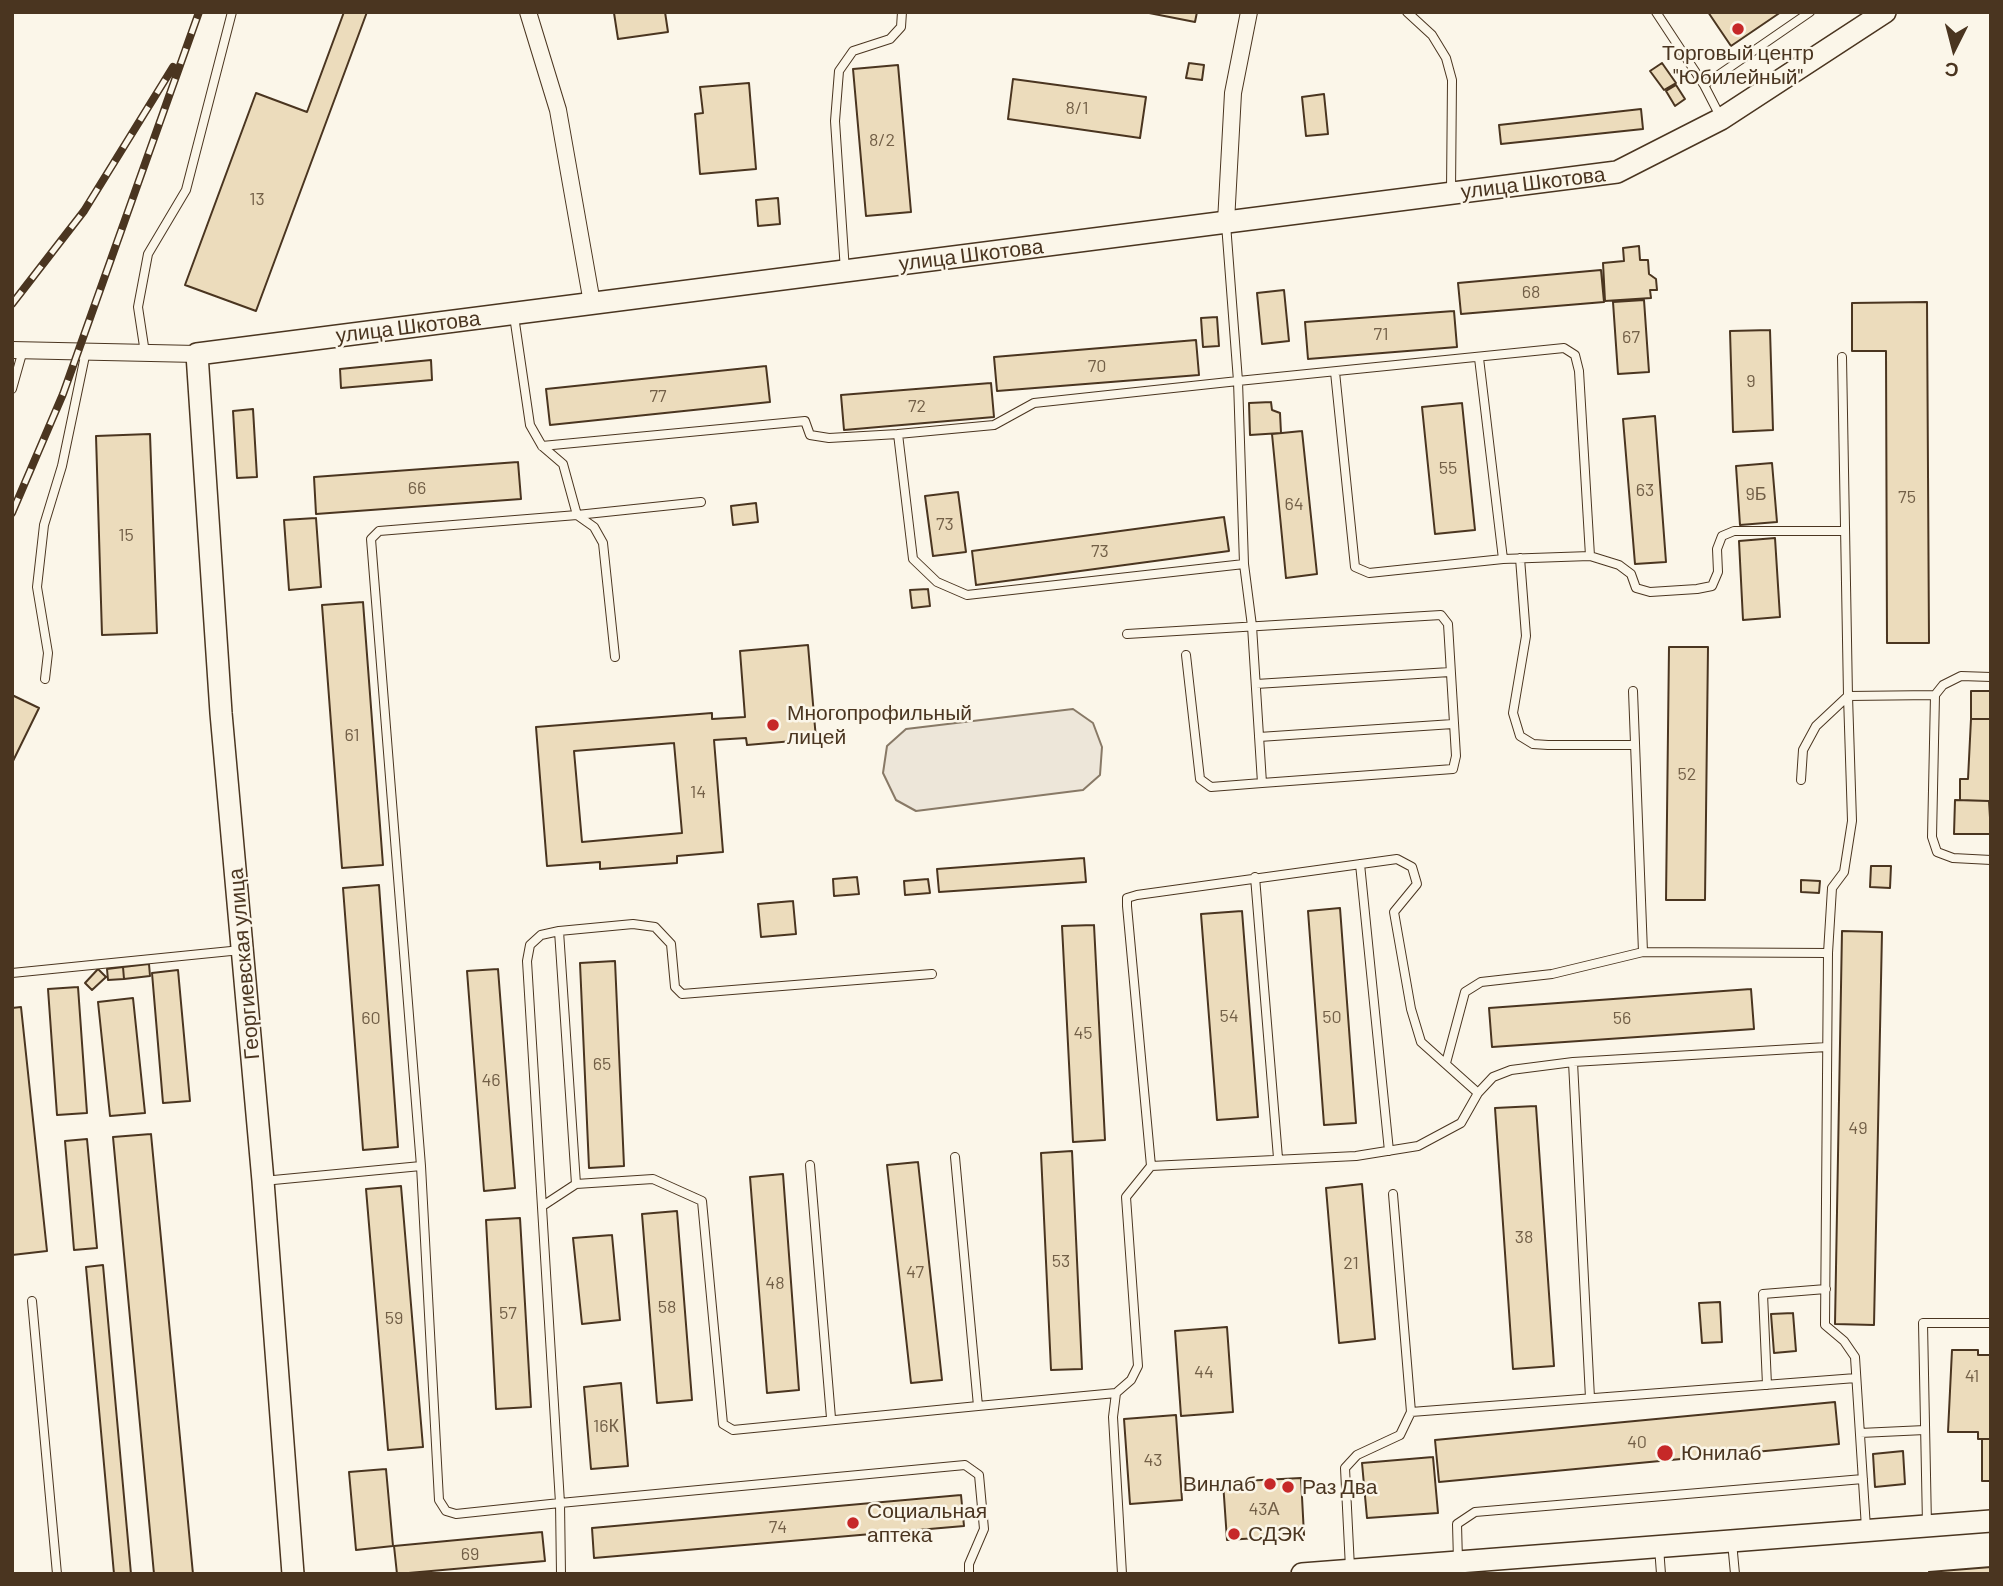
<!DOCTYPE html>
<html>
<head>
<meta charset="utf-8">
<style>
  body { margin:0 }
  #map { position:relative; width:2003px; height:1586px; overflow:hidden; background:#fbf6e9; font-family:Barlow,sans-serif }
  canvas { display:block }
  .frame { position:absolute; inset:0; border:14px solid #4a3520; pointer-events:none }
  .north { position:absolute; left:1919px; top:14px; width:70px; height:70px; -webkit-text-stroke:5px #fbf6e9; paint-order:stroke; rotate:186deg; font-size:19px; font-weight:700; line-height:28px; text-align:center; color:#4a3520 }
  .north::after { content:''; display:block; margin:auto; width:24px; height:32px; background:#4a3520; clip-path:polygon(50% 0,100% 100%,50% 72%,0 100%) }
</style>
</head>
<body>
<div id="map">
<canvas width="2003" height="1586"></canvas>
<div class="frame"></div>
<div class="north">С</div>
</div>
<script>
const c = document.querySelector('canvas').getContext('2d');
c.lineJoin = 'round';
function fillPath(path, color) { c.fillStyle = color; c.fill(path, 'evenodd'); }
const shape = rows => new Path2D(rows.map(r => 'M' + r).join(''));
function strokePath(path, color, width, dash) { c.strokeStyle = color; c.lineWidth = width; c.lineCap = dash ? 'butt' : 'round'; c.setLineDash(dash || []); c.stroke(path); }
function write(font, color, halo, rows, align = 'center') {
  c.font = font + ' Barlow,sans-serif'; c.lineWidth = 5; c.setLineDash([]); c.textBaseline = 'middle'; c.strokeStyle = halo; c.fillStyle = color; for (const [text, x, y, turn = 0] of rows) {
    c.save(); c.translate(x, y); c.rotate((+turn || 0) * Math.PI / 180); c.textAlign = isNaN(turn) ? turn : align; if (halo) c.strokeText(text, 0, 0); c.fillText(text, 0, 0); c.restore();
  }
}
const green = shape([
  [1073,709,1093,723,1102,747,1100,775,1083,790,916,811,896,800,883,773,887,746,906,729,1073,709]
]);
fillPath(green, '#ede6d9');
strokePath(green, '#887966', 2);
const building = shape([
  [344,12,367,12,256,311,185,285,256,93,307,112,344,12],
  [665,12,668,32,618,39,614,13,665,12],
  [1144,12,1197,12,1195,22,1144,12],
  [1708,12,1781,12,1731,46,1708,12],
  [1189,63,1204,65,1202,80,1186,78,1189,63],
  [1662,63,1676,83,1664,90,1650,71,1662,63],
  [898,65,911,212,866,216,853,69,898,65],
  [1013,79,1146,97,1140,138,1008,119,1013,79],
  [749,83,756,169,700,174,695,114,703,113,700,87,749,83],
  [1676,85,1685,99,1675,106,1666,91,1676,85],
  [1324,94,1328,134,1306,136,1302,97,1324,94],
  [1641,109,1643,129,1501,144,1499,125,1641,109],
  [778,198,780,224,758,226,756,200,778,198],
  [1639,246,1640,260,1648,260,1649,274,1656,279,1657,290,1650,290,1651,298,1605,301,1603,263,1624,261,1623,248,1639,246],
  [1601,270,1604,302,1461,314,1458,283,1601,270],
  [1284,290,1289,341,1262,344,1257,293,1284,290],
  [1644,300,1649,372,1618,374,1613,302,1644,300],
  [1927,302,1929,643,1887,643,1886,351,1852,351,1852,303,1927,302],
  [1454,311,1457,347,1308,359,1305,322,1454,311],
  [1217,317,1219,346,1203,347,1201,318,1217,317],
  [1770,330,1773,430,1733,432,1730,331,1770,330],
  [1196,340,1199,375,997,391,994,357,1196,340],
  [431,360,432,380,341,388,340,369,431,360],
  [766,366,770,402,550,425,546,389,766,366],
  [991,383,994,417,844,430,841,395,991,383],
  [1271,402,1272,410,1280,413,1281,433,1250,435,1249,403,1271,402],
  [1462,403,1475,530,1435,534,1422,407,1462,403],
  [253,409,257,477,237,478,233,411,253,409],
  [1655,416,1666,562,1635,564,1623,419,1655,416],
  [1302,431,1317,574,1286,578,1272,434,1302,431],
  [150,434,157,633,102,635,96,436,150,434],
  [518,462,521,499,316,514,314,477,518,462],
  [1772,463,1777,522,1740,525,1736,466,1772,463],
  [958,492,966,552,933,556,925,496,958,492],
  [756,503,758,522,733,525,731,506,756,503],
  [1224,517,1229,551,976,585,972,551,1224,517],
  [316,518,321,587,289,590,284,520,316,518],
  [1775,538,1780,617,1743,620,1739,541,1775,538],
  [928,589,930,606,912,608,910,590,928,589],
  [363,602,383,865,342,868,322,605,363,602],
  [808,645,816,739,747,745,746,738,714,740,723,852,677,856,677,863,600,869,600,862,547,866,536,727,712,713,712,719,745,717,740,651,808,645],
  [674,743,682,833,582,842,574,751,674,743],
  [1669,647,1708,647,1705,900,1666,900,1669,647],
  [1971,691,1991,691,1991,719,1971,719,1971,691],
  [12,695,39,708,12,763,12,695],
  [1971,719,1991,719,1991,808,1989,801,1960,800,1960,779,1968,779,1971,719],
  [1955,800,1989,801,1991,834,1954,834,1955,800],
  [1084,858,1086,882,939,892,937,869,1084,858],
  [1871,866,1891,866,1890,888,1870,887,1871,866],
  [857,877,859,894,834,896,833,879,857,877],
  [928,879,930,893,905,895,904,881,928,879],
  [1801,880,1820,881,1819,893,1801,892,1801,880],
  [379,885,398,1147,363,1150,343,888,379,885],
  [793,901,796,934,761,937,758,904,793,901],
  [1340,908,1356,1123,1324,1125,1308,911,1340,908],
  [1242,911,1258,1117,1217,1120,1201,914,1242,911],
  [1094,925,1105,1140,1073,1142,1062,926,1094,925],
  [1842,931,1882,932,1874,1325,1835,1324,1842,931],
  [615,961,624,1166,589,1168,580,963,615,961],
  [149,964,150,976,124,979,123,967,149,964],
  [123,967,124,979,108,980,107,969,123,967],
  [98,969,106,977,92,990,85,983,98,969],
  [498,969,515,1188,484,1191,467,971,498,969],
  [178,970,190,1101,163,1103,152,973,178,970],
  [78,987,87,1113,57,1115,48,989,78,987],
  [1751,989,1754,1029,1492,1047,1489,1008,1751,989],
  [133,998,145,1113,110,1116,98,1002,133,998],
  [21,1007,47,1251,12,1255,12,1008,21,1007],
  [1536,1106,1554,1366,1513,1369,1495,1108,1536,1106],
  [151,1134,193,1574,154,1574,113,1137,151,1134],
  [87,1139,97,1248,74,1250,65,1141,87,1139],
  [1072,1151,1082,1369,1051,1370,1041,1153,1072,1151],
  [918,1162,942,1380,911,1383,887,1165,918,1162],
  [783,1174,799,1390,767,1393,750,1177,783,1174],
  [1362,1184,1375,1339,1339,1343,1326,1188,1362,1184],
  [401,1186,423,1447,388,1450,366,1189,401,1186],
  [677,1211,692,1400,657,1403,642,1214,677,1211],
  [520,1218,531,1407,496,1409,486,1220,520,1218],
  [612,1235,620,1320,582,1324,573,1238,612,1235],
  [103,1265,131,1574,114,1574,86,1267,103,1265],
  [1720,1302,1722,1342,1702,1343,1699,1303,1720,1302],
  [1793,1313,1796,1351,1774,1353,1771,1314,1793,1313],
  [1227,1327,1233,1412,1181,1416,1175,1331,1227,1327],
  [1952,1350,1978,1350,1978,1355,1991,1355,1991,1439,1978,1439,1978,1432,1948,1432,1952,1350],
  [621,1383,628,1466,591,1469,584,1387,621,1383],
  [1835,1402,1839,1444,1439,1482,1435,1440,1835,1402],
  [1176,1415,1182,1500,1130,1504,1124,1419,1176,1415],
  [1982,1439,1991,1439,1991,1481,1982,1481,1982,1439],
  [1903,1451,1905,1484,1875,1487,1873,1454,1903,1451],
  [1433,1457,1438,1513,1367,1518,1362,1463,1433,1457],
  [386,1469,393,1546,356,1550,349,1472,386,1469],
  [1301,1478,1304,1535,1227,1540,1223,1482,1301,1478],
  [961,1495,964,1526,594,1558,592,1528,961,1495],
  [542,1532,545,1561,397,1574,394,1546,542,1532],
  [1991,1567,1991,1574,1930,1574,1929,1572,1991,1567]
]);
fillPath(building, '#ecdcbc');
strokePath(building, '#4a3520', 2);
const service = shape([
  [1407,12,1432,35,1446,58,1452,80,1451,191],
  [1656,12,1704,85],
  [1721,118,1704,85,1810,12],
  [845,271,835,121,839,71,853,51,890,39,901,27,902,12],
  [145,353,138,307,148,254,186,190,232,12],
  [1842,357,1848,696,1935,695,1943,685,1961,676,1991,677],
  [1479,358,1503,559],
  [12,389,23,350],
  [898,434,913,559,937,582,967,595,1244,564],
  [542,446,805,421,810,435,829,438,898,434,994,425,1034,403,1238,381,1564,348,1575,355,1579,371,1590,556,1503,559,1369,573,1355,567,1335,372],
  [1590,556,1619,565,1631,574,1636,588,1650,592,1697,589,1712,586,1718,572,1717,549,1722,536,1734,531,1845,531],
  [1520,558,1526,636,1513,713,1520,736,1533,744,1548,745,1635,745],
  [1127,634,1441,615,1448,624,1456,756,1453,769,1262,783],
  [1186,655,1200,779,1211,787,1262,783,1252,626,1244,564,1238,381,1226,224],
  [615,657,603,543,594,527,577,515,701,502],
  [45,679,48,653,37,587,44,525,62,466,86,351],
  [1256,684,1450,672],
  [1633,691,1643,952,1828,953,1825,1325,1844,1341,1855,1357,1866,1528],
  [1935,695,1932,837,1937,852,1953,858,1991,860],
  [1259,737,1453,724],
  [1801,780,1803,750,1816,726,1848,696],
  [1360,864,1389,1151],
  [1255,877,1278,1158],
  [1828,953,1832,888,1844,872,1852,821,1848,696],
  [12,973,241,950],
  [932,974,682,994,675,987,671,944,655,927,633,924,559,931,576,1184,653,1179,702,1201,723,1424,733,1430,978,1406],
  [1573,1062,1590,1398],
  [1446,1063,1465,992,1481,982,1552,974,1643,952],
  [955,1157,978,1406,1116,1393],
  [810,1165,831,1418],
  [421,1166,371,539,379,531,577,515,563,464,542,446,530,425,514,316],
  [1151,1166,1127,906,1127,898,1137,895,1397,859,1412,867,1417,884,1394,912,1411,1009,1421,1042,1478,1093],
  [263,1181,421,1166,439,1500,446,1511,456,1514,560,1503,527,961,530,945,541,935,559,931],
  [1393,1194,1411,1412],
  [544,1205,576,1184],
  [32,1301,57,1574],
  [1767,1385,1763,1294,1826,1289],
  [1860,1433,1925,1430],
  [1927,1525,1923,1323,1991,1323],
  [1732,1542,1735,1574],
  [1659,1547,1661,1574],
  [1458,1561,1457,1524,1475,1512,1863,1479],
  [1350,1568,1345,1468,1357,1455,1400,1435,1411,1412,1856,1378],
  [561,1574,560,1503,965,1465,979,1475,984,1529,969,1564,969,1574],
  [1122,1574,1113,1417,1116,1393,1131,1380,1138,1366,1126,1197,1151,1166,1356,1156,1418,1146,1461,1123,1478,1093,1493,1077,1511,1070,1573,1062,1827,1047]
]);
const minor = shape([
  [528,12,558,110,592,303],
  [1226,222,1233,93,1249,12],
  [12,350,197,354]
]);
const tertiary = shape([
  [293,1574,263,1181,221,713,197,354,1617,172,1721,119,1885,12],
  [1302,1574,1991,1521]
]);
strokePath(service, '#4a3520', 10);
strokePath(minor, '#4a3520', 18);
strokePath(tertiary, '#4a3520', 24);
strokePath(service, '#fbf6e9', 8);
strokePath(minor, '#fbf6e9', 16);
strokePath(tertiary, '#fbf6e9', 21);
const rail = shape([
  [12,304,84,211,173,67],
  [12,513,63,394,199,12]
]);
strokePath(rail, '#4a3520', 8);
strokePath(rail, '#fbf6e9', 5, [16]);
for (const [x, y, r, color] of [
  [1738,29,7,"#c62828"],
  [773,725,7,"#c62828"],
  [1665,1453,9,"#c62828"],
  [1270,1484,7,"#c62828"],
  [1288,1487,7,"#c62828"],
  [853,1523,7,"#c62828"],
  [1234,1534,7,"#c62828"]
]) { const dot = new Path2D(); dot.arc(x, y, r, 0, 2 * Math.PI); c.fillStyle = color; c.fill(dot); strokePath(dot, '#fbf6e9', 2.5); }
write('18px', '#725f47', null, [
  ["8/1",1077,108],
  ["8/2",882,140],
  ["13",257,199],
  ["68",1531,292],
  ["71",1381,334],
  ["67",1631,337],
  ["70",1097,366],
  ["9",1751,381],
  ["77",658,396],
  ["72",917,406],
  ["55",1448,468],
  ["66",417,488],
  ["63",1645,490],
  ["9Б",1756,494],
  ["75",1907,497],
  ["64",1294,504],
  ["73",945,524],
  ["15",126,535],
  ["73",1100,551],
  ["61",352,735],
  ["52",1687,774],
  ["14",698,792],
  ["54",1229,1016],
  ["50",1332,1017],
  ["60",371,1018],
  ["56",1622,1018],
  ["45",1083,1033],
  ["65",602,1064],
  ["46",491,1080],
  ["49",1858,1128],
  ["38",1524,1237],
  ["53",1061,1261],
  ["21",1351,1263],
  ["47",915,1272],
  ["48",775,1283],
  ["58",667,1307],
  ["57",508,1313],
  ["59",394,1318],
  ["44",1204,1372],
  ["41",1972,1376],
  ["16К",606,1426],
  ["40",1637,1442],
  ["43",1153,1460],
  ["43А",1264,1509],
  ["74",778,1527],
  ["69",470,1554]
]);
write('21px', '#4a3520', '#fbf6e9', [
  ["Торговый центр",1738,53,"center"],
  ["\"Юбилейный\"",1738,77,"center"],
  ["Многопрофильный",787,713],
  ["лицей",787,737],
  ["Юнилаб",1681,1453],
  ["Винлаб",1256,1484,"right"],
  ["Раз Два",1302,1487],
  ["Социальная",867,1511],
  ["аптека",867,1535],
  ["СДЭК",1248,1534]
], 'left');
write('21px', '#4a3520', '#fbf6e9', [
  ["улица Шкотова",1533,183,-7],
  ["улица Шкотова",971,255,-7],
  ["улица Шкотова",408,327,-7],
  ["Георгиевская улица",244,964,-95]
]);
</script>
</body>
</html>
